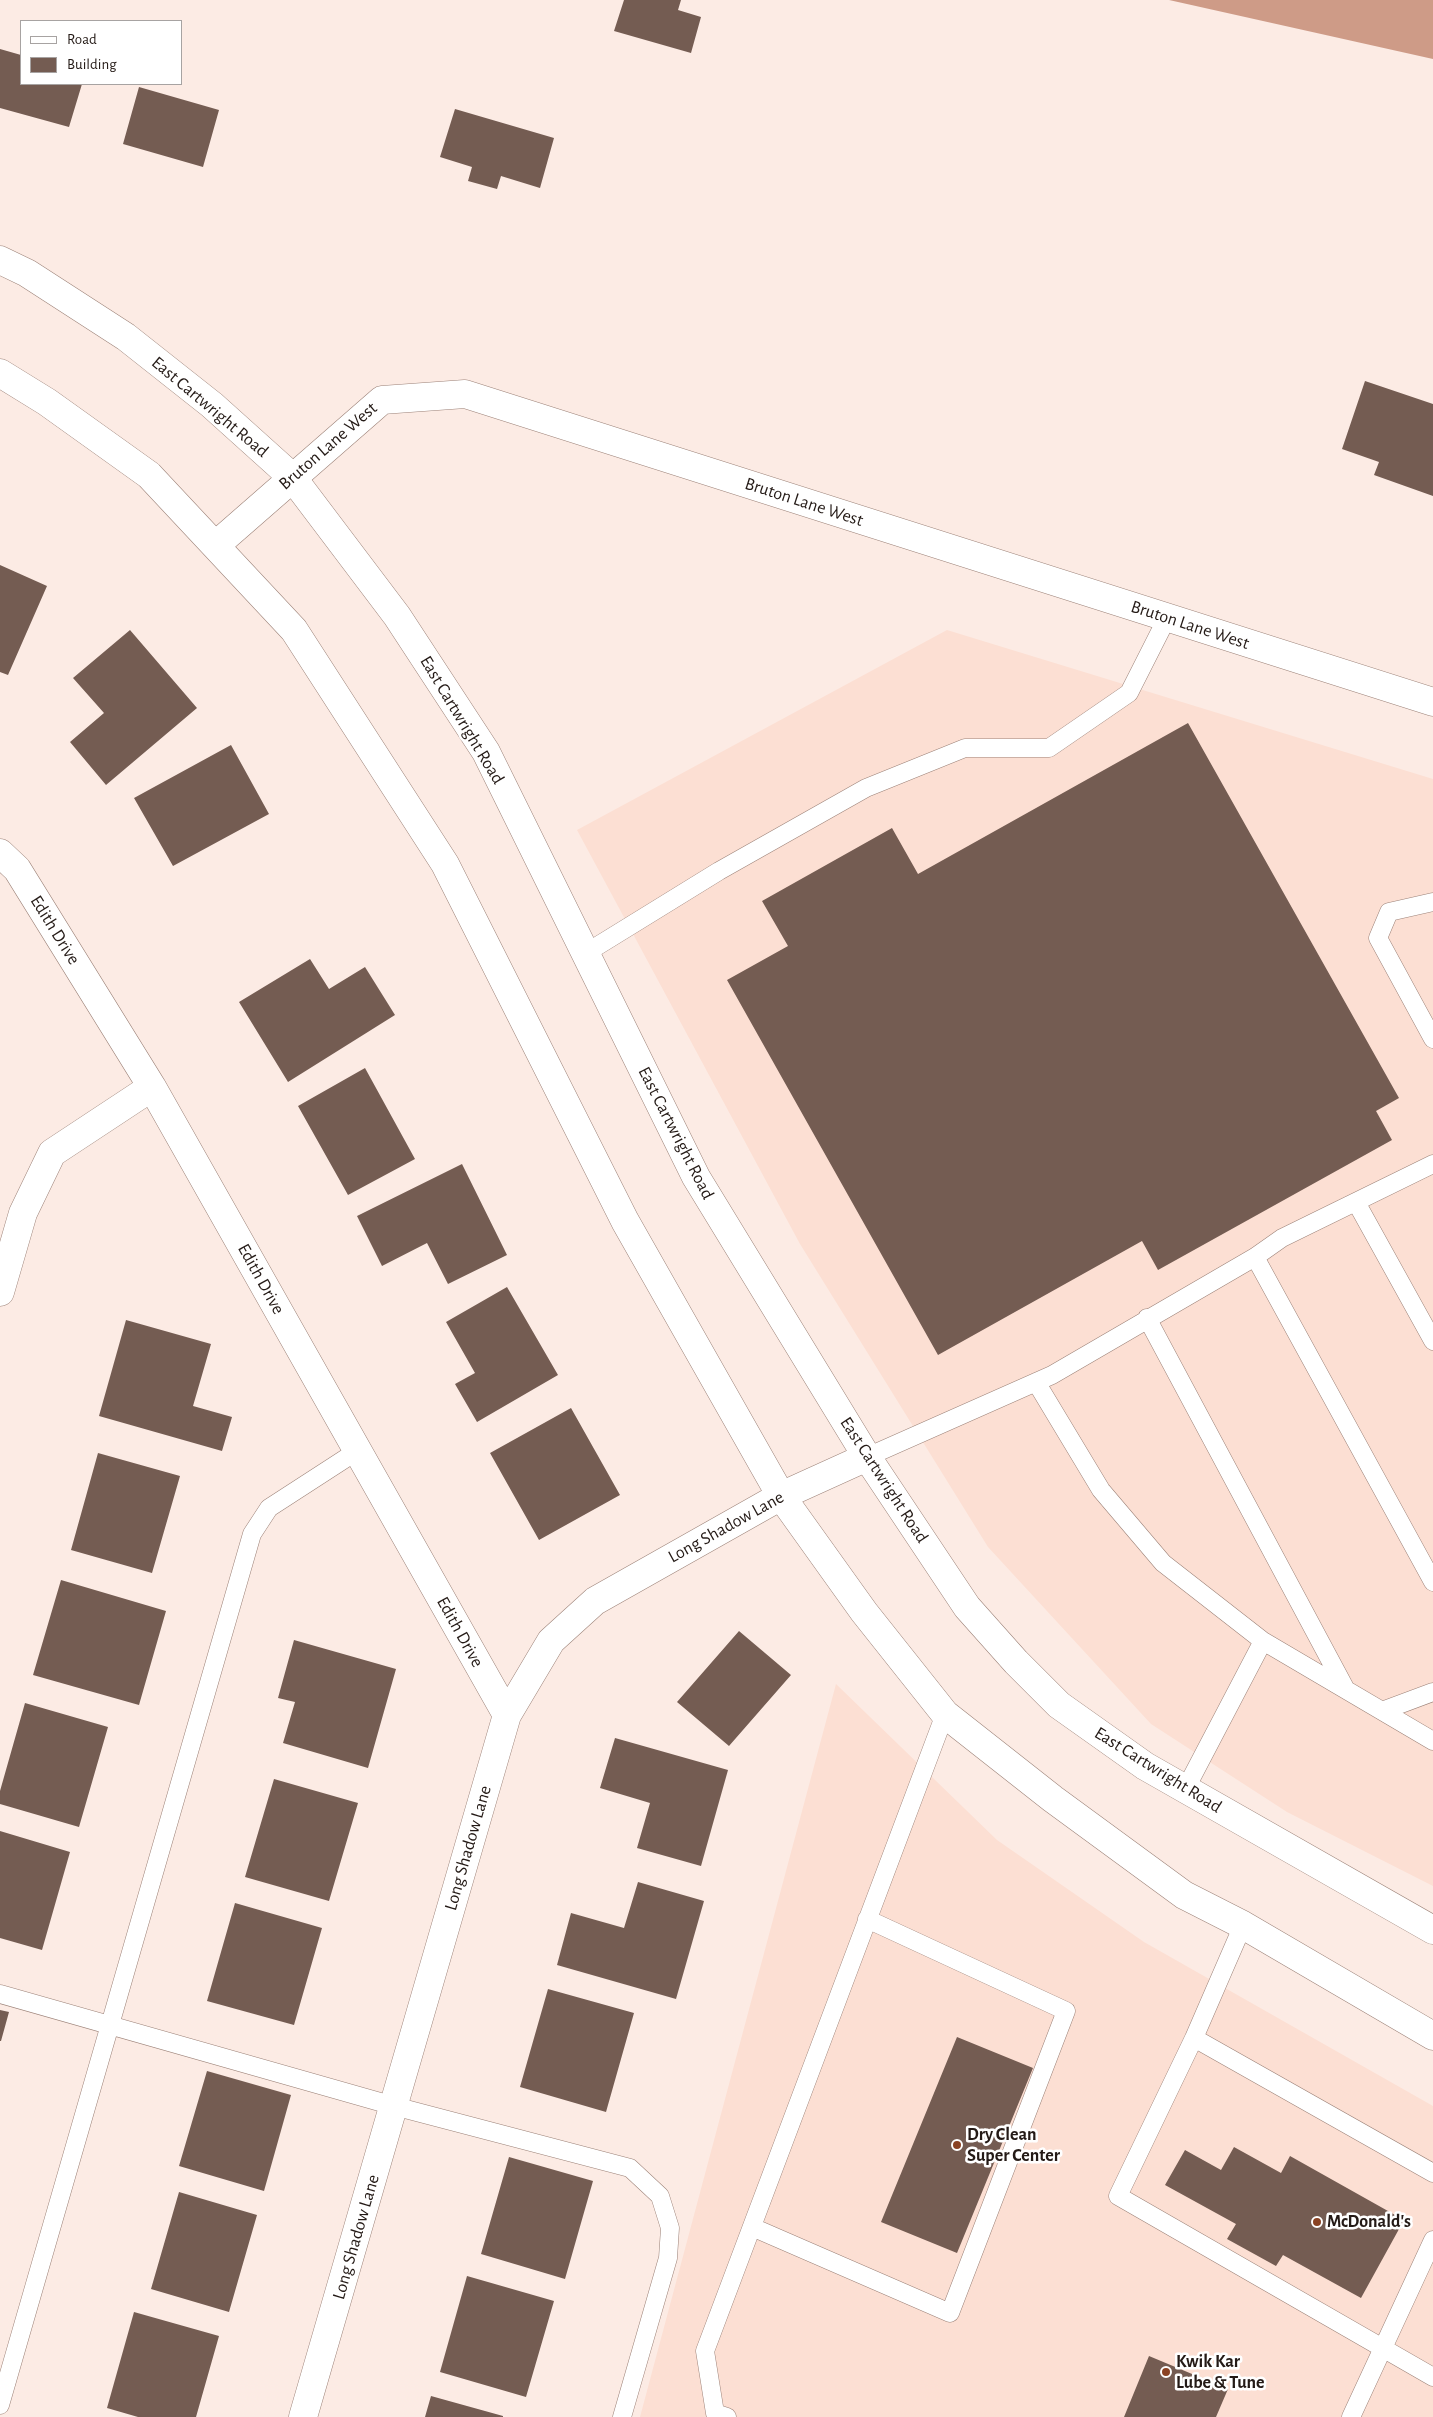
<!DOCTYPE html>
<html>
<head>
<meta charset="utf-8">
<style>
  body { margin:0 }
  #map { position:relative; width:1433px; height:2417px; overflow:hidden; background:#fcebe4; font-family:"Alegreya Sans",sans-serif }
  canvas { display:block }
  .legend { position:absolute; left:20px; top:20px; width:162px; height:65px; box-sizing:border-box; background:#fff; border:1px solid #a7a3a2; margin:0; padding:6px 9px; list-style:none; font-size:15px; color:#241a16 }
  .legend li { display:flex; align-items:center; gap:10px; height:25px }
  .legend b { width:25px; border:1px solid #a7a3a2 }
</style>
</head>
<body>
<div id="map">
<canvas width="1433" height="2417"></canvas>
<ul class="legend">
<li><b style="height:6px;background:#fff"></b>Road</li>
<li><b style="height:14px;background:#745c52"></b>Building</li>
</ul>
</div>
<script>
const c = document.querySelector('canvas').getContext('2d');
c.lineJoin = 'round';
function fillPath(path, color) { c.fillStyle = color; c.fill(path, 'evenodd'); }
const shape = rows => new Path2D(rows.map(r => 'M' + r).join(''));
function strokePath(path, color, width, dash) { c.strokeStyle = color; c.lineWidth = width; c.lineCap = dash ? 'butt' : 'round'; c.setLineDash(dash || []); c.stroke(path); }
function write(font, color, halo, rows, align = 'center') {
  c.font = font + ' "Alegreya Sans",sans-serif'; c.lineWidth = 5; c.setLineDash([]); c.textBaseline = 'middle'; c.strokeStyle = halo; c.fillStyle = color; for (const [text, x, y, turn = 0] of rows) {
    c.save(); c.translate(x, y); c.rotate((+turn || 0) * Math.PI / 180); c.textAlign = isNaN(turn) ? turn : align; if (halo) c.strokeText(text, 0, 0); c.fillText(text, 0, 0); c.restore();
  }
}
fillPath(shape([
  [947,630,1433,779,1433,1886,1287,1812,1151,1724,988,1547,800,1244,577,830],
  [836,1684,997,1840,1144,1942,1433,2106,1433,2417,640,2417]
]), '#fcdfd3');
fillPath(shape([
  [1169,0,1433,0,1433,59]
]), '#ce9b87');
fillPath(shape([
  [624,0,681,0,678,10,701,17,691,53,614,31],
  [0,49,21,55,21,84,82,84,69,127,0,108],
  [139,87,219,110,203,167,123,144],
  [455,109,554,138,540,188,501,176,497,189,468,181,472,167,440,157],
  [1365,381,1433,404,1433,496,1374,475,1379,462,1342,449],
  [0,565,47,586,8,675,0,672],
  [130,630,197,708,106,785,70,742,104,713,73,678],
  [1188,723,1399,1098,1376,1111,1392,1140,1158,1270,1142,1241,938,1355,727,980,788,946,762,901,892,828,918,874],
  [231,745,269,814,173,866,134,798],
  [310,959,329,989,365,967,395,1015,288,1082,239,1002],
  [365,1068,415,1159,348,1195,298,1106],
  [462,1164,507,1255,448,1284,427,1243,382,1266,357,1216],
  [507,1287,558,1375,477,1422,455,1384,475,1373,446,1322],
  [126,1320,211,1344,193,1406,232,1417,222,1451,99,1416],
  [571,1408,620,1495,539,1540,490,1453],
  [98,1453,180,1476,152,1573,71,1550],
  [61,1580,166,1611,139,1705,33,1675],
  [739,1631,791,1675,729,1746,677,1702],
  [294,1640,396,1669,368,1768,283,1743,295,1702,278,1698],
  [25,1703,108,1727,79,1827,0,1804,0,1791],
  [615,1738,728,1770,701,1866,637,1848,650,1803,600,1788],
  [274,1779,358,1803,329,1901,245,1877],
  [0,1831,70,1852,42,1950,0,1938],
  [638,1882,704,1901,676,1999,557,1965,571,1913,624,1928],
  [235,1903,322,1928,294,2025,207,2001],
  [548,1989,634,2013,606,2112,520,2087],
  [0,2010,9,2012,1,2041,0,2041],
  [957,2037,1033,2068,957,2253,881,2222],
  [207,2071,291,2095,264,2191,179,2166],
  [1234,2147,1281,2173,1290,2156,1404,2220,1361,2298,1283,2255,1276,2266,1227,2239,1236,2224,1165,2185,1185,2150,1221,2170],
  [509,2157,593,2181,565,2279,481,2254],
  [179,2192,257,2215,229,2312,151,2289],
  [467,2276,554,2301,526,2397,440,2372],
  [134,2312,219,2336,196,2417,138,2417,107,2408],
  [1149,2356,1228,2389,1216,2417,1124,2417],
  [431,2396,503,2416,503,2417,425,2417]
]), '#745c52');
const service = shape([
  [1433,902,1389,912,1378,938,1433,1039],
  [586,953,719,871,866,788,965,748,1049,748,1129,693,1167,618],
  [1356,1202,1433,1341],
  [1255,1257,1433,1582],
  [1147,1318,1345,1688],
  [1036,1382,1101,1490,1163,1563,1263,1641,1433,1741],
  [867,1457,1052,1375,1255,1257,1282,1238,1433,1164],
  [1382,1711,1433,1692],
  [1185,1790,1263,1641],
  [0,1994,394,2106,630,2168,660,2196,670,2228,668,2258,622,2417],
  [1194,2038,1243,1925],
  [1433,2173,1194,2038,1118,2196,1433,2377],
  [752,2227,950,2313,1066,2011,867,1919],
  [0,2405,252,1534,269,1508,357,1451],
  [727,2417,715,2413,705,2351,945,1714],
  [1351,2417,1433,2240]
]);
const minor = shape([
  [0,853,17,869,152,1087,507,1715],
  [0,1292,23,1213,52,1153,152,1087],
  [303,2417,507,1715,551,1641,595,1601,781,1496,867,1457]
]);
const tertiary = shape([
  [216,545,382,400,465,394,1433,702]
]);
const secondary = shape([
  [0,260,27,273,126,337,212,405,292,477,397,616,486,752,696,1177,867,1457,967,1607,1016,1662,1059,1705,1145,1766,1433,1930],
  [0,373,47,402,149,475,294,630,445,864,625,1221,781,1496,864,1612,945,1714,1053,1799,1184,1895,1243,1925,1433,2036]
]);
strokePath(service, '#9c8278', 19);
strokePath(minor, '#9c8278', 29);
strokePath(tertiary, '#9c8278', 29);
strokePath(secondary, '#9c8278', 29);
strokePath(service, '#fff', 18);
strokePath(minor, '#fff', 28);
strokePath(tertiary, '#fff', 28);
strokePath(secondary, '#fff', 28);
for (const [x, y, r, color] of [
  [957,2145,5,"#8a4223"],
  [1317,2222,5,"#8a4223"],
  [1166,2372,5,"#8a4223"]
]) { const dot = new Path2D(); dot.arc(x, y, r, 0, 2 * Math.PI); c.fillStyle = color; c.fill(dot); strokePath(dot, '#fff', 2); }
write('18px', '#241a16', '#fff', [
  ["East Cartwright Road",210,407,40],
  ["Bruton Lane West",328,446,-41],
  ["Bruton Lane West",804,502,18],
  ["Bruton Lane West",1190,625,18],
  ["East Cartwright Road",462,720,59],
  ["Edith Drive",55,930,58],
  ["East Cartwright Road",676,1133,63],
  ["Edith Drive",261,1279,61],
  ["East Cartwright Road",884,1480,57],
  ["Long Shadow Lane",726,1527,-29],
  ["Edith Drive",460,1632,61],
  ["East Cartwright Road",1158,1770,32],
  ["Long Shadow Lane",468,1848,-74],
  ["Long Shadow Lane",356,2237,-74]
]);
write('bold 18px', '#241a16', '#fff', [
  ["Dry Clean",967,2135],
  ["Super Center",967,2156],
  ["McDonald's",1327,2222],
  ["Kwik Kar",1176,2362],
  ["Lube & Tune",1176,2383]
], 'left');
</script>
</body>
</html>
